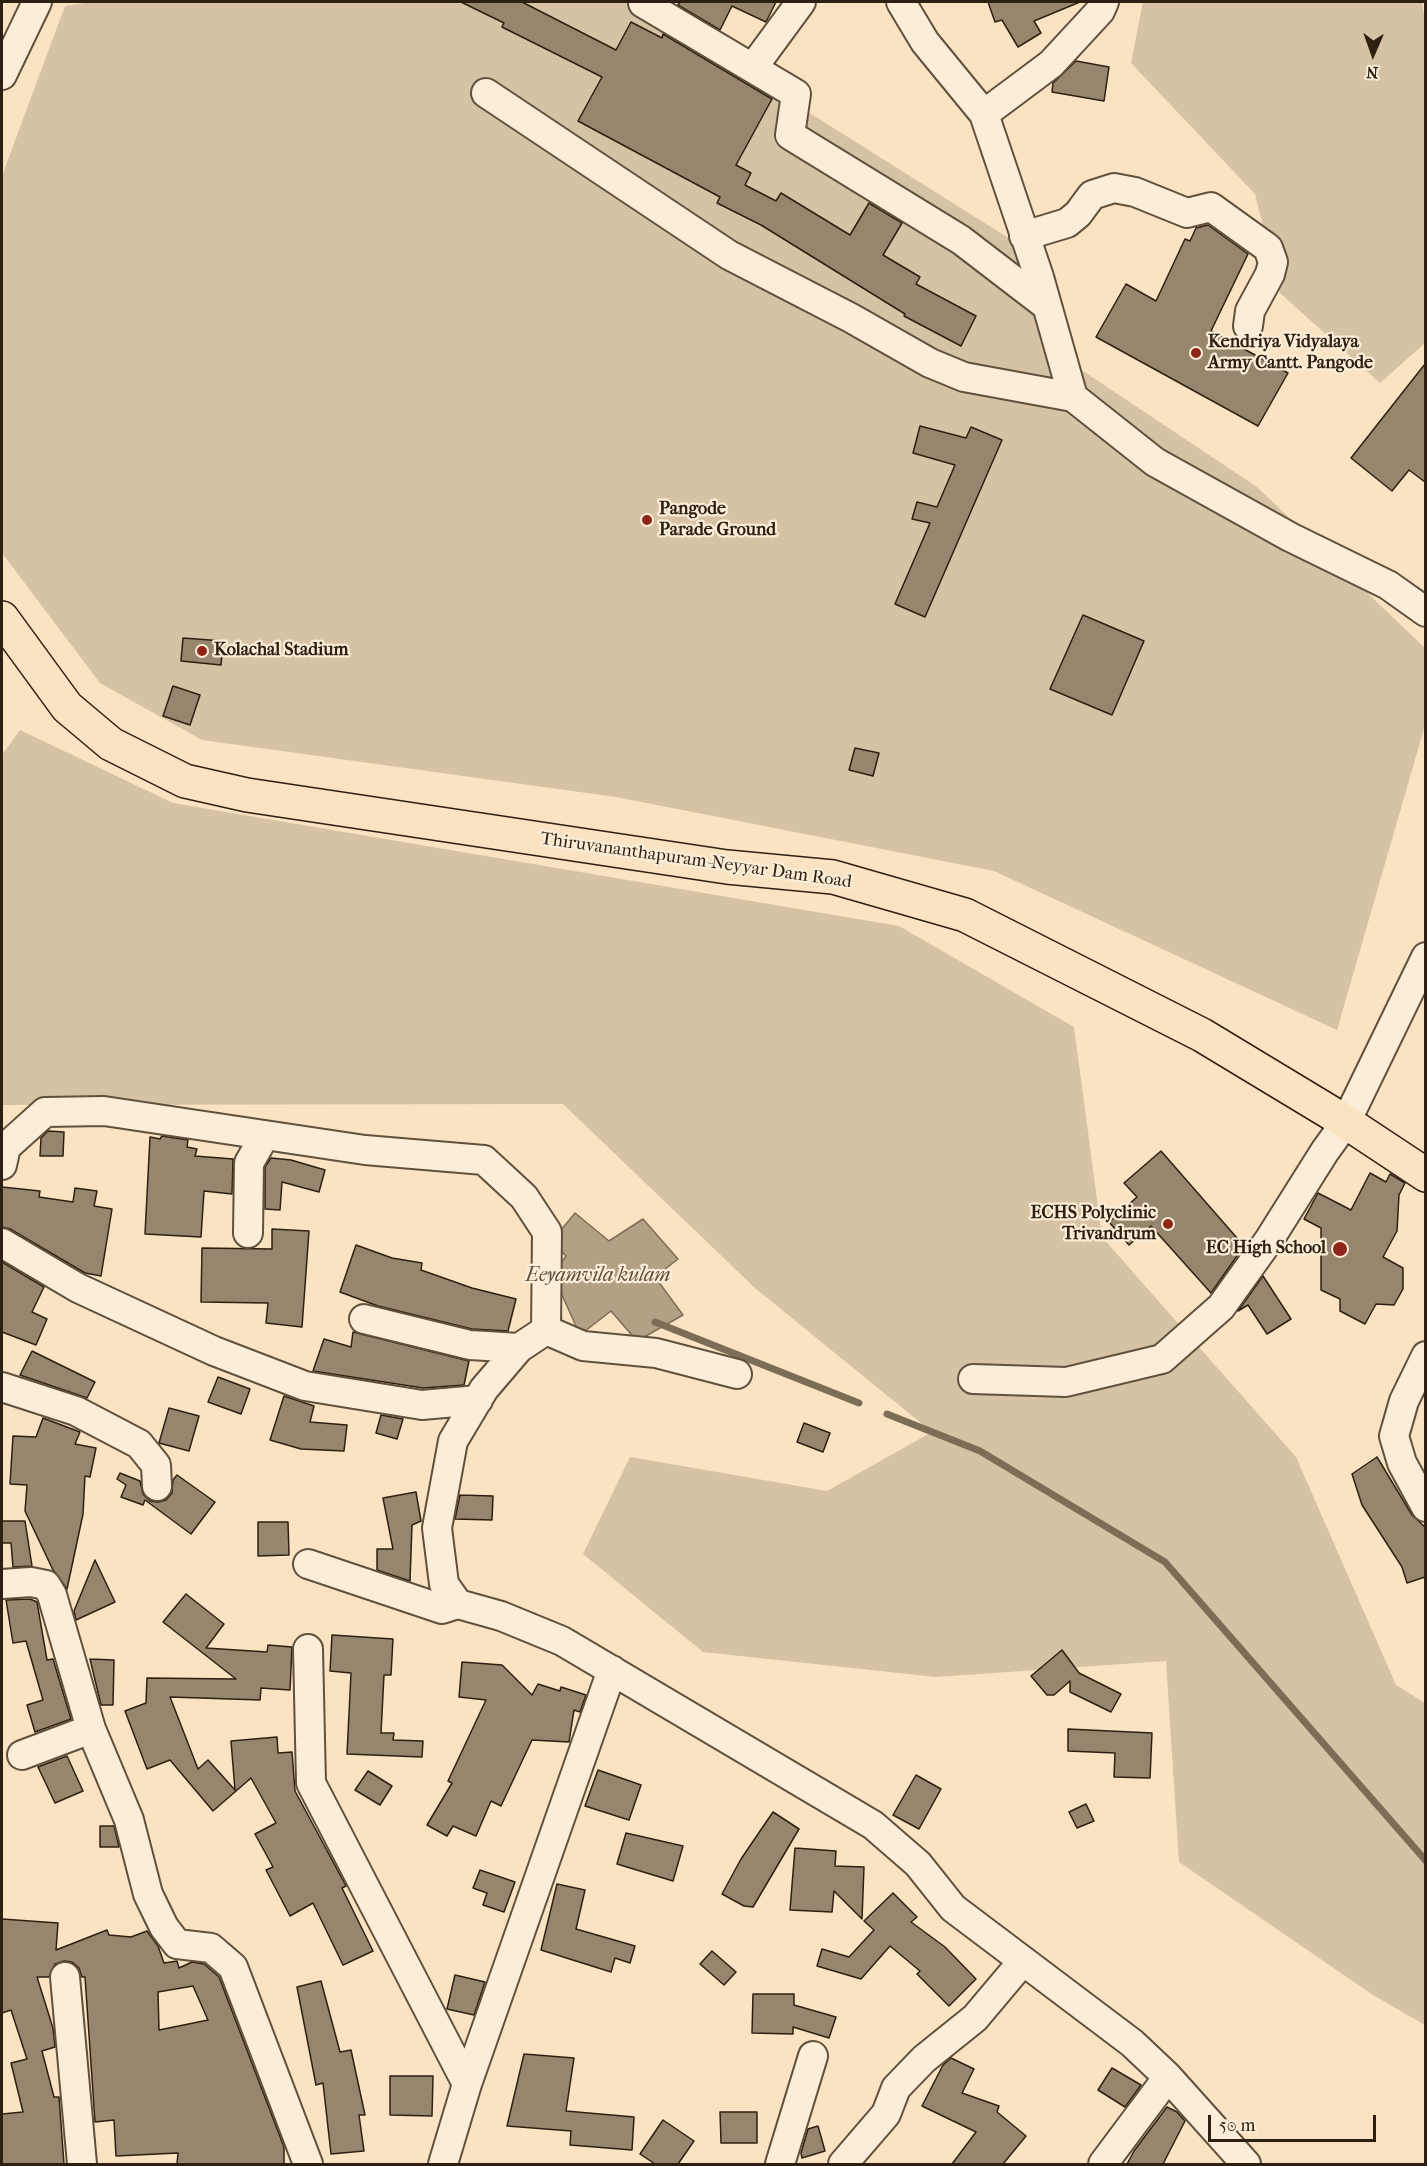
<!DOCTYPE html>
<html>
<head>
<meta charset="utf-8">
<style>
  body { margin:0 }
  #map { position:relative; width:1427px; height:2166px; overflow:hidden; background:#f9e3c2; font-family:"IM FELL French Canon",serif }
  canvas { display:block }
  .frame { position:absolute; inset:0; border:3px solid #2e2010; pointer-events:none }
  .north { position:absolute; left:1343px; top:24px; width:60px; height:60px; -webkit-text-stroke:4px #fbedd7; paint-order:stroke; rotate:182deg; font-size:16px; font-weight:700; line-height:24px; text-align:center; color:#2e2010 }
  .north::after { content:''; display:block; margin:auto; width:21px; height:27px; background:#2e2010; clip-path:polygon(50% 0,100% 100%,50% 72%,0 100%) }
  .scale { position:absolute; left:1208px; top:2115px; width:168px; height:27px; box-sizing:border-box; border:3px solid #2e2010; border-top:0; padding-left:8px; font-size:18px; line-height:21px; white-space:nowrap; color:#2e2010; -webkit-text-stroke:4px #fbedd7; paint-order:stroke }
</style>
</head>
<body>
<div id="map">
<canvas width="1427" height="2166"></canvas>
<div class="frame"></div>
<div class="north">N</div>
<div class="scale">50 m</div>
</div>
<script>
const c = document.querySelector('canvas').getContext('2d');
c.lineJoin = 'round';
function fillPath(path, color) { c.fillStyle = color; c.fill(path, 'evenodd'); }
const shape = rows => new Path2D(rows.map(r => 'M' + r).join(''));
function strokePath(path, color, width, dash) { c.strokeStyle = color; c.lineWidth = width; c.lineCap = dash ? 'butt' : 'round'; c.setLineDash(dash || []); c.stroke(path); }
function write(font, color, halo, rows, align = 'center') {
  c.font = font + ' "IM FELL French Canon",serif'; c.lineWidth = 4.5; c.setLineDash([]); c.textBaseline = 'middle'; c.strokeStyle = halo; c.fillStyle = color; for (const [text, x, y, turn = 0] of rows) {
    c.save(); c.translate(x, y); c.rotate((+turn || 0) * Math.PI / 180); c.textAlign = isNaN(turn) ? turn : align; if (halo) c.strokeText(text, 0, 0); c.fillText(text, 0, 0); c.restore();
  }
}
fillPath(shape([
  [92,2,633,2,1034,254,1080,369,1257,487,1425,648,1425,725,1337,1030,994,871,616,797,202,740,100,683,2,553,2,176,65,6],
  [1143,2,1422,2,1426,29,1425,343,1380,383,1280,293,1255,194,1131,63],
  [20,730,173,803,899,926,1074,1027,1102,1237,1296,1457,1396,1685,1425,1703,1425,2025,1373,1995,1179,1862,1166,1661,936,1677,703,1652,583,1554,630,1457,827,1491,932,1432,755,1288,563,1104,2,1105,2,755]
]), '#d6c2a4');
const water = shape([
  [575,1213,609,1241,643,1219,678,1259,655,1277,683,1315,637,1341,611,1311,580,1335,553,1275,566,1256,552,1241,575,1213]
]);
fillPath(water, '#b4a185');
strokePath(water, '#7e6d56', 1.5);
strokePath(shape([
  [655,1322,859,1403],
  [887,1414,980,1451,1165,1562,1426,1861]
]), '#7e6d56', 7);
const building = shape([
  [461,2,522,2,616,50,631,22,662,38,663,34,772,99,736,165,751,173,745,185,776,201,781,193,850,235,869,203,902,223,883,255,920,277,916,284,976,316,961,346,904,316,905,314,761,225,717,203,720,197,578,121,602,77,502,27,504,23,461,2],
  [680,2,776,2,766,22,732,6,720,30,678,5,680,2],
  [988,2,1080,2,1034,21,1041,33,1018,47,1002,20,995,22,988,2],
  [1076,61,1109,67,1104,101,1052,92,1053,83,1076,61],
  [1208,225,1248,254,1211,331,1288,373,1258,426,1096,337,1126,284,1156,301,1185,239,1190,241,1196,228,1208,225],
  [1425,364,1425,482,1409,470,1392,491,1351,458,1425,364],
  [920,426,966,438,971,427,1002,440,925,617,895,604,930,523,912,519,917,502,937,507,955,465,913,453,920,426],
  [1083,615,1144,641,1112,715,1050,689,1083,615],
  [183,638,223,641,221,665,181,661,183,638],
  [173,686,200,695,190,725,163,716,173,686],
  [855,748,879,753,873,776,849,770,855,748],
  [48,1131,64,1132,63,1156,40,1156,41,1138,48,1131],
  [162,1136,188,1140,187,1147,197,1149,195,1156,233,1159,232,1194,204,1191,201,1237,145,1234,150,1137,160,1139,162,1136],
  [1161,1151,1244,1246,1211,1293,1151,1226,1129,1245,1109,1222,1137,1197,1124,1183,1161,1151],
  [271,1158,291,1160,325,1170,319,1192,282,1182,280,1210,265,1209,265,1167,271,1158],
  [1370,1173,1386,1182,1390,1174,1405,1183,1399,1195,1397,1231,1383,1257,1403,1268,1403,1289,1394,1305,1376,1304,1365,1324,1340,1311,1340,1299,1321,1290,1321,1228,1304,1219,1318,1193,1351,1210,1370,1173],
  [2,1187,40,1191,39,1197,73,1202,75,1188,97,1191,94,1206,112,1209,101,1276,85,1273,10,1229,2,1227,2,1187],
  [272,1229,309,1231,302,1327,266,1323,268,1303,201,1302,202,1248,272,1249,272,1229],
  [356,1245,392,1258,422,1263,421,1270,472,1288,516,1299,508,1331,472,1329,378,1306,340,1292,356,1245],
  [2,1262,44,1287,32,1312,47,1319,36,1345,2,1332,2,1262],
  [1263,1276,1291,1319,1267,1334,1248,1305,1238,1311,1263,1276],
  [353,1332,469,1361,464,1385,423,1388,313,1371,324,1339,351,1347,353,1332],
  [32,1351,95,1382,87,1398,20,1375,32,1351],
  [218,1377,250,1389,241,1414,208,1402,218,1377],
  [284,1396,314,1406,310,1422,347,1425,344,1451,301,1449,270,1440,284,1396],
  [169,1408,199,1416,189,1451,159,1443,169,1408],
  [381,1415,403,1419,397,1439,376,1433,381,1415],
  [43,1418,80,1432,75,1444,96,1448,90,1477,85,1476,83,1514,67,1589,53,1570,25,1511,27,1485,10,1484,13,1436,36,1437,43,1418],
  [804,1423,830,1433,823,1452,797,1442,804,1423],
  [1377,1457,1412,1515,1425,1527,1425,1577,1407,1583,1402,1567,1362,1505,1352,1474,1377,1457],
  [120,1473,140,1481,143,1494,150,1501,158,1502,166,1500,172,1493,173,1480,177,1475,215,1502,191,1534,145,1500,143,1505,121,1497,126,1485,117,1479,120,1473],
  [416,1492,421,1521,412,1525,410,1581,377,1570,377,1549,393,1549,383,1498,416,1492],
  [460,1495,493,1496,492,1520,455,1519,460,1495],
  [2,1521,25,1521,32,1566,13,1567,11,1543,2,1543,2,1521],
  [258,1522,288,1522,289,1555,258,1556,258,1522],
  [95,1560,115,1602,76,1620,74,1611,95,1560],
  [186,1594,224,1624,206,1648,267,1652,268,1645,292,1647,290,1690,261,1688,260,1700,170,1697,198,1769,208,1760,235,1790,231,1741,277,1737,278,1753,292,1752,295,1791,346,1886,342,1888,373,1951,343,1965,313,1903,290,1916,266,1870,273,1867,255,1834,276,1823,251,1778,213,1811,170,1760,147,1769,125,1711,146,1703,147,1678,236,1679,163,1622,186,1594],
  [30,1599,37,1602,47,1660,53,1659,71,1719,35,1732,27,1705,43,1700,26,1641,13,1643,6,1600,30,1599],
  [332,1635,393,1639,391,1675,384,1675,381,1733,394,1733,393,1740,423,1741,422,1757,347,1754,351,1673,330,1671,332,1635],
  [1062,1650,1079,1673,1121,1694,1111,1712,1070,1692,1070,1681,1054,1695,1047,1695,1031,1676,1062,1650],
  [90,1659,114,1660,113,1705,101,1705,90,1659],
  [462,1662,502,1665,532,1695,538,1684,560,1691,561,1687,586,1695,580,1712,574,1710,569,1742,532,1740,501,1806,491,1801,476,1836,453,1826,447,1836,427,1825,452,1783,448,1781,486,1700,459,1697,462,1662],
  [1068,1729,1152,1733,1150,1778,1114,1777,1115,1753,1068,1751,1068,1729],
  [67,1756,83,1791,55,1803,38,1767,67,1756],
  [598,1770,641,1785,629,1820,585,1806,598,1770],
  [368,1771,392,1786,380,1805,355,1790,368,1771],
  [916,1775,941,1789,919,1829,893,1815,916,1775],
  [1086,1804,1094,1821,1077,1828,1069,1812,1086,1804],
  [773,1812,799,1829,753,1907,744,1906,722,1894,741,1859,773,1812],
  [100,1826,114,1826,119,1847,100,1847,100,1826],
  [626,1833,683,1846,673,1881,617,1864,626,1833],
  [795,1848,836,1851,835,1866,864,1867,862,1919,834,1891,832,1912,790,1910,795,1848],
  [480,1870,515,1882,504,1912,483,1905,487,1893,473,1888,480,1870],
  [557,1884,585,1890,576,1929,635,1946,630,1963,615,1958,611,1972,541,1950,557,1884],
  [893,1893,917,1917,911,1922,945,1947,976,1979,949,2006,917,1974,920,1971,890,1946,861,1979,817,1966,822,1949,849,1957,874,1930,864,1921,893,1893],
  [2,1919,58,1923,56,1950,107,1930,109,1935,131,1937,147,1931,158,1946,164,1963,177,1961,179,1968,192,1962,204,1964,219,1977,284,2147,284,2164,177,2164,178,2153,116,2156,114,2120,95,2122,85,1977,82,1977,79,1968,72,1962,64,1961,55,1964,49,1977,37,1977,53,2028,55,2047,42,2051,54,2097,59,2097,64,2164,2,2164,2,2114,23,2112,11,2063,27,2059,11,2010,2,2013,2,1919],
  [193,1986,208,2020,159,2030,158,1992,193,1986],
  [712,1951,736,1972,724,1985,700,1964,712,1951],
  [455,1975,485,1982,474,2015,447,2009,455,1975],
  [321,1981,340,2052,351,2050,365,2115,359,2115,364,2151,331,2154,323,2083,316,2085,297,1987,321,1981],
  [753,1994,794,1994,794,2005,836,2017,829,2038,793,2027,793,2034,752,2033,753,1994],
  [524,2054,574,2058,566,2111,634,2117,632,2150,570,2145,571,2131,507,2126,524,2054],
  [951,2058,974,2069,962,2093,999,2106,997,2112,1026,2136,1003,2164,952,2164,976,2132,922,2106,943,2065,951,2058],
  [1112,2068,1141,2085,1125,2107,1098,2090,1112,2068],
  [390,2076,433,2076,432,2116,390,2115,390,2076],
  [1167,2107,1177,2112,1185,2121,1163,2164,1127,2164,1134,2151,1167,2107],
  [720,2112,757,2112,757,2143,721,2143,720,2112],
  [663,2120,694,2141,678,2164,655,2164,640,2154,663,2120],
  [818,2126,825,2151,802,2158,801,2153,808,2129,818,2126]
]);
fillPath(building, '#98856d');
strokePath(building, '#2e2010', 1.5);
const minor = shape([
  [901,2,925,42,984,114,1039,277,1073,397,1155,462,1290,537,1388,585,1426,612],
  [643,3,796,94,790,135,961,240,1047,306],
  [754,66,801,2],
  [2,75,37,2],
  [486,93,729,255,851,318,930,363,964,377,1073,397],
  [984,114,1051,64,1100,11,1104,2],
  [1024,236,1067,223,1078,214,1092,195,1114,188,1135,192,1187,213,1211,207,1268,248,1273,262,1270,274,1250,311,1248,326],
  [2,1165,6,1147,45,1112,104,1111,365,1150,484,1160,524,1197,547,1232,546,1330,519,1348,484,1389,453,1441,437,1528,444,1584,458,1604,501,1616,562,1641,873,1825,918,1864,953,1908,1132,2043,1168,2077,1246,2164],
  [248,1233,249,1163,265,1135],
  [2,1243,78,1288,214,1351,305,1386,422,1405,478,1400],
  [364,1319,470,1345,519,1348],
  [546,1330,583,1346,656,1353,737,1374],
  [1426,1356,1404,1401,1394,1436,1402,1463,1426,1507],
  [973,1379,1066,1382,1162,1359,1221,1307,1269,1240,1325,1151,1346,1122,1426,957],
  [2,1387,76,1411,139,1444,156,1465,157,1486],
  [308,1564,442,1609,458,1604],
  [2,1584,31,1582,46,1585,52,1595,91,1729,129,1820,148,1894,164,1927,177,1944,211,1948,233,1967,308,2164],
  [308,1649,311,1783,467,2084],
  [22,1755,91,1729],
  [65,1977,82,2164],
  [443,2164,467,2084,612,1670],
  [780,2164,813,2056],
  [843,2164,886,2114,896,2088,924,2059,975,2018,1023,1961],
  [1103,2164,1168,2077]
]);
const major = shape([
  [2,618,67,707,111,744,185,781,247,795,727,867,833,877,965,915,1202,1035,1346,1122,1426,1175]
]);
strokePath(minor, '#61513c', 32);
strokePath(major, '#2e2010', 36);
strokePath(minor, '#fbedd7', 28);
strokePath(major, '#f9e3c2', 33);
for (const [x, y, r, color] of [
  [1196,353,6,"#8f2418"],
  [647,520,6,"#8f2418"],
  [202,651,6,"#8f2418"],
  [1168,1224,6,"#8f2418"],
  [1340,1249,8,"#8f2418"]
]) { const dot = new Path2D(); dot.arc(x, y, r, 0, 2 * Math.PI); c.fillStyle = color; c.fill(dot); strokePath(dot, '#fbedd7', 2); }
write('bold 18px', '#2e2010', '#fbedd7', [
  ["Kendriya Vidyalaya",1208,343],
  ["Army Cantt. Pangode",1208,364],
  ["Pangode",659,510],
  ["Parade Ground",659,531],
  ["Kolachal Stadium",214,651],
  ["ECHS Polyclinic",1156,1214,"right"],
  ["Trivandrum",1156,1235,"right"],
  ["EC High School",1326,1249,"right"]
], 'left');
write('18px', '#2e2010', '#fbedd7', [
  ["Thiruvananthapuram-Neyyar Dam Road",696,861,8]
]);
write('italic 20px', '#5d4d39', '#fbedd7', [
  ["Eeyamvila kulam",598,1276]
]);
</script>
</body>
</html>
